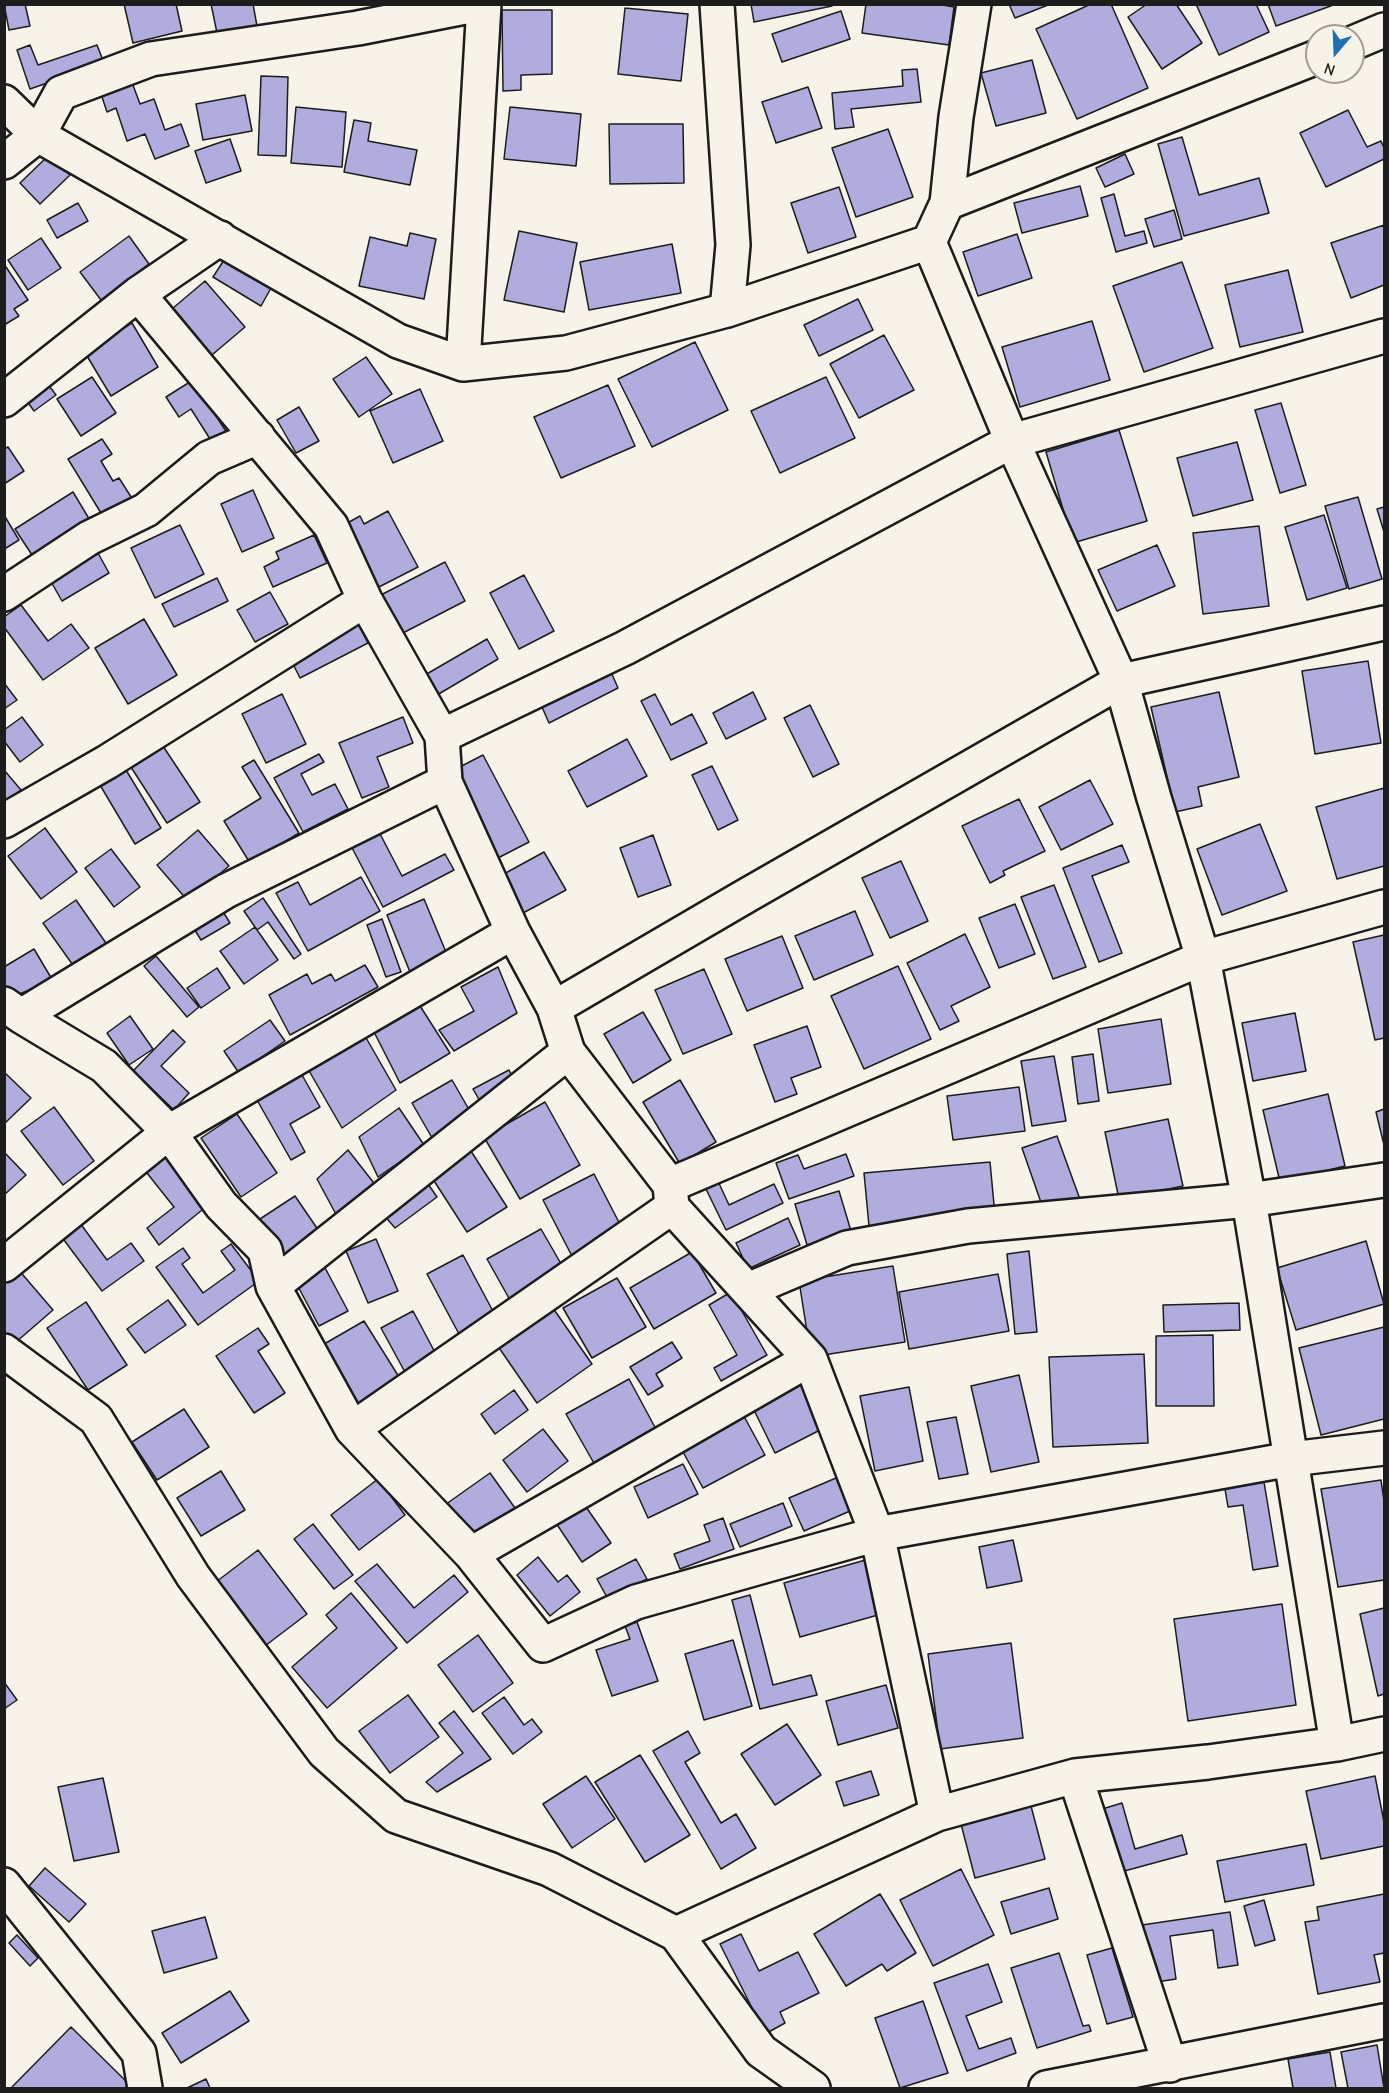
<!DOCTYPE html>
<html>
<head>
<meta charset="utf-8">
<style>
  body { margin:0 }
  #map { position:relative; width:1389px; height:2093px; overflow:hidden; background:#f7f3e8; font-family:"Comic Neue",sans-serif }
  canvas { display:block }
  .frame { position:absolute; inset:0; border:6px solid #1c1c1c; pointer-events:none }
  .north { position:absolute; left:1305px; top:24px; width:60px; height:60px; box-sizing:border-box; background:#f7f3e8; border:2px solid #9f9d96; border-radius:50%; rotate:199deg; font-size:16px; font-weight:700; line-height:24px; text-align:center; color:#1c1c1c }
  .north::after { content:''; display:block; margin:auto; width:21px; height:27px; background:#1f6fb2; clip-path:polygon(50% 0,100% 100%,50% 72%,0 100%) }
</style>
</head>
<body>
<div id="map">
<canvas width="1389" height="2093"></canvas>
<div class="frame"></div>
<div class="north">N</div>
</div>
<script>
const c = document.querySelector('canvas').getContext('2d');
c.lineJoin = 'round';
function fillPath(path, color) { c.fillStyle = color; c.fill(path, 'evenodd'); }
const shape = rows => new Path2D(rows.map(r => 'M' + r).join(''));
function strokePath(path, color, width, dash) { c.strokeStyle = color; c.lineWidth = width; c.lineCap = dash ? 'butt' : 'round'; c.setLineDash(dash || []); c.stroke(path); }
const building = shape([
  [4,4,25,4,30,26,9,30,4,4],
  [124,4,176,4,182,31,133,43,124,4],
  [211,4,253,4,257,26,217,33,211,4],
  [751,4,832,4,832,6,754,22,751,4],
  [866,4,937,4,954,7,949,45,862,33,866,4],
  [1009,4,1048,4,1048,5,1015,18,1009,4],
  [1091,4,1111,4,1148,88,1077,119,1036,29,1091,4],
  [1147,4,1176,4,1202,43,1162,69,1128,17,1147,4],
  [1196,4,1256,4,1269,32,1219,55,1196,4],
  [1268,4,1336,4,1276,26,1268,4],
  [625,8,688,14,681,81,618,74,625,8],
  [502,10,552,10,552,74,521,75,521,90,503,91,502,10],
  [841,11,850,39,782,62,772,34,841,11],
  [30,45,38,65,97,45,104,63,30,89,17,50,30,45],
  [1032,60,1046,113,996,126,981,73,1032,60],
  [917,69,921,102,851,109,854,127,835,129,832,93,903,86,902,70,917,69],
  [261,76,288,77,286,156,258,155,261,76],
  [130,77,140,104,154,99,165,130,181,124,189,146,155,159,145,134,127,141,116,108,107,112,99,88,130,77],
  [808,87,822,128,776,143,762,102,808,87],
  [245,95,252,131,203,140,196,104,245,95],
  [296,107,346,112,342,167,291,163,296,107],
  [510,107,581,114,576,166,504,159,510,107],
  [1348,110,1367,147,1381,141,1384,148,1384,159,1326,187,1300,133,1348,110],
  [354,120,371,123,368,141,417,150,410,185,344,172,354,120],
  [609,124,683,124,684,183,610,184,609,124],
  [888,129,913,197,856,217,832,148,888,129],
  [1182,137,1199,195,1259,178,1269,213,1184,236,1158,144,1182,137],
  [230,139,241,171,206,183,195,151,230,139],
  [1125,154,1134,174,1105,187,1096,168,1125,154],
  [49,155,70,175,40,204,20,183,49,155],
  [1080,186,1088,216,1022,233,1014,203,1080,186],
  [839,187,856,237,808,253,791,203,839,187],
  [1114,194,1125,236,1144,231,1147,243,1116,252,1101,198,1114,194],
  [78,203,88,221,57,238,47,220,78,203],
  [1174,210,1182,239,1154,247,1145,219,1174,210],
  [1384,225,1384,285,1351,298,1331,243,1384,225],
  [519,231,577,243,564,312,504,300,519,231],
  [410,233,436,239,424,299,359,286,370,237,407,246,410,233],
  [1017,234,1032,278,978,296,963,252,1017,234],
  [129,236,149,264,101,300,80,272,129,236],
  [41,238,61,268,28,290,8,260,41,238],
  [672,244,681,293,589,310,580,262,672,244],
  [224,260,271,288,261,306,213,277,224,260],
  [1182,262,1213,348,1144,372,1113,286,1182,262],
  [4,264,28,300,14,309,19,316,4,325,4,264],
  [1288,270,1303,332,1240,347,1225,285,1288,270],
  [205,281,245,327,206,360,166,314,205,281],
  [858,299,873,330,819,356,804,325,858,299],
  [1092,321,1110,380,1020,407,1002,347,1092,321],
  [132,323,158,367,111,396,84,351,132,323],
  [884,335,914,390,859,418,830,364,884,335],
  [695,342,728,410,652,447,618,379,695,342],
  [366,357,392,394,359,417,333,379,366,357],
  [92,377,116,413,81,436,57,399,92,377],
  [826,377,855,438,780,473,751,411,826,377],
  [44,379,56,395,34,411,22,394,44,379],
  [193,380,227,433,212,442,191,409,179,417,166,397,193,380],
  [608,385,635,446,561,478,534,417,608,385],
  [420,389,443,441,393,463,370,411,420,389],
  [1281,403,1306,485,1280,493,1255,410,1281,403],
  [299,407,319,441,296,453,277,420,299,407],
  [1119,430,1147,521,1073,543,1046,452,1119,430],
  [102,439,112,454,101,461,113,481,119,478,133,500,104,518,68,459,102,439],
  [1237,442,1253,500,1193,516,1177,458,1237,442],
  [8,447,24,471,4,484,4,449,8,447],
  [253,490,274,538,242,552,221,504,253,490],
  [73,492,91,522,34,558,15,529,73,492],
  [1358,497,1382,579,1349,589,1325,506,1358,497],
  [1384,507,1384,532,1377,509,1384,507],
  [388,511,418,567,375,589,342,526,360,516,364,524,388,511],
  [4,515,19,540,6,548,4,545,4,515],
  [1324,515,1347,588,1307,600,1285,527,1324,515],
  [180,525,204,574,155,598,131,548,180,525],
  [1259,526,1269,606,1203,614,1193,533,1259,526],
  [314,535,327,563,273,587,264,567,279,559,276,552,314,535],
  [1157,545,1175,586,1117,611,1098,570,1157,545],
  [98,553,109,573,62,601,50,580,98,553],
  [445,562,465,601,397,636,377,597,445,562],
  [524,575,554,631,519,649,490,593,524,575],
  [217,578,228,601,174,627,162,604,217,578],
  [270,592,288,624,255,642,237,610,270,592],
  [21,605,48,641,71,624,89,648,43,680,4,627,4,617,21,605],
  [355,618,368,643,300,678,287,652,355,618],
  [144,619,177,675,128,704,95,648,144,619],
  [487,639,498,659,437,695,425,675,487,639],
  [1368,661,1381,743,1315,754,1302,671,1368,661],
  [611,672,618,688,549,723,542,707,611,672],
  [4,683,17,700,4,709,4,683],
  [753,692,766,719,726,739,713,713,753,692],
  [1219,692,1239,777,1198,787,1202,806,1175,812,1151,707,1219,692],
  [282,694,306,744,266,763,242,714,282,694],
  [655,694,671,725,692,714,707,743,671,760,641,701,655,694],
  [810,705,839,764,813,777,784,718,810,705],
  [22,717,43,745,20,762,4,741,4,730,22,717],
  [403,717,413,743,377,757,389,787,362,798,339,743,403,717],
  [627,739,647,776,587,807,568,771,627,739],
  [161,743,200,802,167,823,129,764,161,743],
  [319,754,324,762,301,774,312,795,335,784,348,809,303,832,274,778,319,754],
  [483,755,529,842,496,859,450,772,483,755],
  [254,760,299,833,250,863,224,821,261,798,242,767,254,760],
  [712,766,738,820,718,830,692,775,712,766],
  [4,770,21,790,4,804,4,770],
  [126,770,161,828,135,844,100,785,126,770],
  [1090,780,1113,824,1061,850,1039,807,1090,780],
  [1384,788,1384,866,1337,879,1316,807,1384,788],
  [1019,799,1045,851,1003,871,1005,875,990,883,962,826,1019,799],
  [1260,824,1287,891,1222,915,1197,849,1260,824],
  [45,828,77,872,41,899,8,856,45,828],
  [198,830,229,866,188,901,157,865,198,830],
  [378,830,402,876,445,854,454,870,383,907,350,844,378,830],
  [653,835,671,885,638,897,620,848,653,835],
  [1122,845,1129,862,1092,876,1122,953,1099,962,1063,868,1122,845],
  [111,849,140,887,114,907,85,868,111,849],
  [544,852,566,890,523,913,502,875,544,852],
  [901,861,928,921,890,938,862,878,901,861],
  [361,877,380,911,308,951,276,893,298,882,310,905,361,877],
  [1054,885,1086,967,1053,979,1021,897,1054,885],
  [263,898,301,954,294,959,268,922,257,930,244,911,263,898],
  [424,899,448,957,410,972,387,915,424,899],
  [76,900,108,946,75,968,43,923,76,900],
  [1015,904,1035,954,999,968,979,918,1015,904],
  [222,910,230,923,201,940,193,927,222,910],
  [855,911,873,955,814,980,795,936,855,911],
  [382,919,401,972,386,977,367,925,382,919],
  [255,927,278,960,244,984,220,951,255,927],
  [965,934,990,987,951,1006,959,1021,940,1030,907,963,965,934],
  [1384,935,1384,1038,1375,1040,1353,942,1384,935],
  [782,936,803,988,747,1011,725,959,782,936],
  [34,949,53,981,6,999,4,967,34,949],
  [156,956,199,1007,187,1017,144,966,156,956],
  [365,965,378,987,290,1035,269,995,307,974,312,984,331,974,335,981,365,965],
  [898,966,931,1039,864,1069,831,996,898,966],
  [498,967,517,1013,454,1051,439,1030,474,1011,461,987,498,967],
  [217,968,230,988,201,1008,187,988,217,968],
  [704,969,732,1034,683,1054,655,990,704,969],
  [415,998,450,1053,400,1083,372,1028,415,998],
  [643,1012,671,1060,633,1083,604,1034,643,1012],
  [1295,1013,1306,1071,1253,1081,1242,1023,1295,1013],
  [130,1016,153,1049,129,1065,107,1033,130,1016],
  [1161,1019,1171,1084,1108,1093,1098,1029,1161,1019],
  [270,1020,285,1041,239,1073,224,1051,270,1020],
  [807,1026,821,1067,791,1078,797,1094,775,1102,754,1045,807,1026],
  [173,1030,185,1042,161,1066,189,1093,174,1110,133,1071,173,1030],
  [365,1036,396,1090,342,1128,308,1069,365,1036],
  [1093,1054,1099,1101,1078,1104,1072,1057,1093,1054],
  [1054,1056,1066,1121,1032,1126,1021,1061,1054,1056],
  [509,1070,516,1084,481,1103,473,1089,509,1070],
  [4,1072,31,1098,4,1124,4,1072],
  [302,1075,320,1107,290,1124,305,1152,291,1160,257,1100,302,1075],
  [452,1080,475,1120,435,1143,412,1103,452,1080],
  [680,1080,716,1142,680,1164,643,1102,680,1080],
  [1019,1087,1025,1131,953,1140,947,1096,1019,1087],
  [1328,1094,1345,1166,1280,1182,1263,1110,1328,1094],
  [545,1102,580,1165,520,1199,484,1137,545,1102],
  [54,1107,94,1161,63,1185,21,1131,54,1107],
  [399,1108,424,1145,378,1177,359,1137,399,1108],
  [1384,1109,1384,1145,1376,1112,1384,1109],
  [237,1114,277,1173,241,1197,201,1138,237,1114],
  [1168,1119,1183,1186,1119,1199,1105,1132,1168,1119],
  [1057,1136,1081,1202,1045,1214,1022,1148,1057,1136],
  [160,1147,207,1206,159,1245,147,1228,174,1207,139,1163,160,1147],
  [469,1148,507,1207,467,1232,429,1173,469,1148],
  [348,1150,377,1187,338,1218,317,1179,348,1150],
  [4,1152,26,1175,4,1195,4,1152],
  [846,1154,854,1176,789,1199,776,1163,798,1155,804,1169,846,1154],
  [990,1162,995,1215,869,1226,864,1173,990,1162],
  [594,1174,625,1234,574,1260,543,1200,594,1174],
  [717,1179,729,1205,774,1184,783,1203,726,1230,704,1185,717,1179],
  [426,1181,437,1197,395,1228,383,1214,426,1181],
  [839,1191,851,1231,807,1245,795,1204,839,1191],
  [295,1196,321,1234,279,1263,260,1219,295,1196],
  [788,1218,800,1245,748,1269,736,1243,788,1218],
  [80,1223,107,1260,131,1243,144,1261,102,1291,61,1236,80,1223],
  [541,1229,564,1269,510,1300,487,1259,541,1229],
  [376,1239,398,1291,368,1303,346,1251,376,1239],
  [1366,1241,1384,1304,1296,1330,1277,1268,1366,1241],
  [231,1244,259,1281,198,1325,156,1267,183,1248,190,1258,182,1264,203,1293,235,1270,221,1251,231,1244],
  [1029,1251,1037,1332,1015,1334,1007,1254,1029,1251],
  [692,1252,716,1293,654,1329,630,1288,692,1252],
  [463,1255,495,1315,459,1334,427,1274,463,1255],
  [323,1264,348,1311,319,1326,294,1279,323,1264],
  [893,1266,905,1342,811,1357,799,1281,893,1266],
  [17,1268,53,1310,8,1349,4,1345,4,1279,17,1268],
  [998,1274,1009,1331,909,1349,899,1292,998,1274],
  [617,1278,646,1327,592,1358,563,1308,617,1278],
  [731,1292,767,1355,721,1381,714,1368,737,1355,709,1305,731,1292],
  [168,1300,186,1325,145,1353,127,1329,168,1300],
  [548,1301,592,1364,537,1403,493,1339,548,1301],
  [86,1302,127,1365,88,1390,47,1328,86,1302],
  [1239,1303,1240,1330,1164,1332,1163,1305,1239,1303],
  [413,1311,438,1358,406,1374,381,1328,413,1311],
  [364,1321,404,1385,359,1412,319,1347,364,1321],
  [1384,1327,1384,1419,1321,1435,1299,1348,1384,1327],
  [258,1328,269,1344,258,1351,285,1393,254,1413,216,1356,258,1328],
  [1213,1335,1214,1406,1156,1406,1156,1336,1213,1335],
  [672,1342,682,1358,656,1374,663,1386,648,1395,630,1367,672,1342],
  [1144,1354,1148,1443,1053,1447,1049,1357,1144,1354],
  [1019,1375,1039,1462,991,1472,971,1386,1019,1375],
  [629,1379,657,1431,595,1465,566,1414,629,1379],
  [800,1381,824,1428,775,1453,752,1406,800,1381],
  [909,1387,923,1461,875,1471,860,1396,909,1387],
  [514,1390,528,1410,495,1434,481,1414,514,1390],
  [184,1409,209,1447,157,1480,132,1442,184,1409],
  [740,1409,765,1455,703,1488,678,1443,740,1409],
  [956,1417,968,1474,939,1479,927,1422,956,1417],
  [543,1429,568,1461,527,1492,503,1460,543,1429],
  [683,1464,698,1494,648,1518,634,1487,683,1464],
  [221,1471,245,1510,201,1536,177,1498,221,1471],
  [490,1473,520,1515,471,1549,442,1507,490,1473],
  [836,1478,850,1511,804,1531,789,1498,836,1478],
  [378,1479,405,1515,359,1550,331,1515,378,1479],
  [1381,1480,1384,1501,1384,1580,1338,1587,1321,1489,1381,1480],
  [1264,1482,1278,1566,1253,1570,1243,1505,1228,1507,1225,1489,1264,1482],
  [783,1503,792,1526,740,1547,730,1524,783,1503],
  [584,1504,611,1543,582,1562,556,1523,584,1504],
  [723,1518,734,1549,680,1569,674,1554,710,1541,704,1525,723,1518],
  [313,1524,353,1575,334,1589,294,1539,313,1524],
  [1013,1540,1022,1581,987,1588,979,1547,1013,1540],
  [258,1550,307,1614,261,1649,212,1585,258,1550],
  [538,1557,558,1582,567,1575,580,1592,550,1616,517,1575,538,1557],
  [636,1559,647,1579,608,1599,597,1579,636,1559],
  [869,1559,885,1613,800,1637,784,1583,869,1559],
  [377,1564,414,1608,454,1575,468,1592,407,1643,355,1581,377,1564],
  [351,1593,397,1648,327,1708,292,1667,337,1628,326,1615,351,1593],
  [750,1595,773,1685,811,1675,817,1695,760,1709,732,1600,750,1595],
  [1282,1604,1296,1705,1188,1721,1174,1619,1282,1604],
  [1384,1608,1384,1694,1378,1696,1360,1614,1384,1608],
  [637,1622,658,1681,612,1696,596,1650,630,1639,625,1626,637,1622],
  [478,1635,513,1683,473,1712,438,1665,478,1635],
  [733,1640,752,1706,704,1720,685,1654,733,1640],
  [1011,1643,1023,1738,940,1749,928,1654,1011,1643],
  [4,1682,17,1700,4,1709,4,1682],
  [886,1685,898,1728,838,1745,826,1701,886,1685],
  [408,1695,439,1737,390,1773,359,1731,408,1695],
  [504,1697,524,1725,532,1719,542,1732,513,1754,482,1713,504,1697],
  [454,1711,491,1759,437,1792,426,1782,463,1753,439,1723,454,1711],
  [787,1724,821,1775,775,1805,741,1754,787,1724],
  [688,1731,700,1753,685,1762,721,1823,736,1814,756,1848,721,1869,653,1751,688,1731],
  [640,1755,690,1835,645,1862,595,1782,640,1755],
  [871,1771,879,1795,844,1806,836,1782,871,1771],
  [586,1776,615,1819,572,1848,543,1804,586,1776],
  [1375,1776,1384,1822,1384,1846,1321,1859,1306,1791,1375,1776],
  [103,1778,119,1852,74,1861,58,1787,103,1778],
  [1122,1803,1135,1849,1182,1835,1187,1854,1117,1873,1099,1810,1122,1803],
  [1031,1806,1045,1859,975,1878,961,1824,1031,1806],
  [1306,1844,1314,1885,1225,1902,1217,1861,1306,1844],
  [45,1868,86,1904,69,1922,29,1886,45,1868],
  [961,1869,994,1935,933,1966,900,1900,961,1869],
  [1049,1888,1058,1919,1011,1934,1001,1902,1049,1888],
  [880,1894,916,1953,887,1971,882,1964,846,1986,814,1934,880,1894],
  [1384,1894,1384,1953,1374,1955,1380,1982,1318,1994,1305,1922,1319,1920,1317,1907,1384,1894],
  [1264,1900,1275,1940,1255,1946,1244,1906,1264,1900],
  [1230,1912,1238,1965,1218,1968,1213,1930,1170,1936,1176,1979,1150,1983,1142,1925,1230,1912],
  [205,1917,217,1958,164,1973,152,1931,205,1917],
  [741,1934,759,1971,798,1952,819,1993,780,2012,785,2023,765,2034,720,1944,741,1934],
  [17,1935,38,1958,30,1966,9,1943,17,1935],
  [1112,1948,1133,2017,1107,2024,1087,1955,1112,1948],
  [1059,1953,1083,2026,1089,2025,1091,2031,1037,2048,1011,1968,1059,1953],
  [988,1964,1002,2002,966,2016,979,2049,1011,2038,1016,2053,967,2071,934,1983,988,1964],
  [230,1991,249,2021,181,2063,162,2033,230,1991],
  [923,2001,948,2073,900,2088,875,2018,923,2001],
  [71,2027,131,2086,128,2088,13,2088,12,2087,71,2027],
  [1377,2045,1384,2088,1348,2088,1341,2052,1377,2045],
  [1330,2052,1336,2088,1293,2088,1288,2059,1330,2052],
  [206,2079,210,2088,187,2088,206,2079]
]);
fillPath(building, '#b0adde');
strokePath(building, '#1c1c1c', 1.5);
const minor = shape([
  [717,4,733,245,727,310],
  [1353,43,1384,30],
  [4,102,38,135,398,341,463,364,566,353,727,310,929,242,947,203,956,117,974,4],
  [4,162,38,135,61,93,151,59,358,28,480,4],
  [947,203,1317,57],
  [929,242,1012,441,1121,681,1154,798,1203,958,1249,1200,1337,1744],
  [138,294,331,526,365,600,442,736,445,782,513,932,554,1008,568,1052,670,1185,672,1207,810,1359,877,1534,937,1814],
  [463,364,484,4],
  [4,400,138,294,220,238],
  [4,594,89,538,146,510,209,458,258,437],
  [442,736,625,648,1012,441,1384,336],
  [4,821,107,762,365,600],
  [4,1004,21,1016,104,1066,169,1132,221,1205,265,1250,273,1286,352,1429,471,1554,543,1645,636,1602,877,1534,1291,1459,1384,1448],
  [554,1008,744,897,1121,681,1384,623],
  [21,1016,226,891,445,782],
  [670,1185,1203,958,1384,907],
  [4,1265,169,1132,513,932],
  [273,1286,568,1052],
  [748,1290,847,1248,968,1226,1249,1200,1384,1180],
  [4,1351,96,1419,193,1576,324,1752,396,1816,549,1869,676,1934,761,2051,813,2088],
  [352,1429,672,1207],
  [471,1554,810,1359],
  [1075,1776,1170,2065],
  [4,1885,139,2053,145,2088],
  [676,1934,937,1814,1075,1776,1208,1762,1337,1744,1384,1734],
  [1046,2088,1384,2021]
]);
strokePath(minor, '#1c1c1c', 38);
strokePath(minor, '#f7f3e8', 33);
</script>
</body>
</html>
